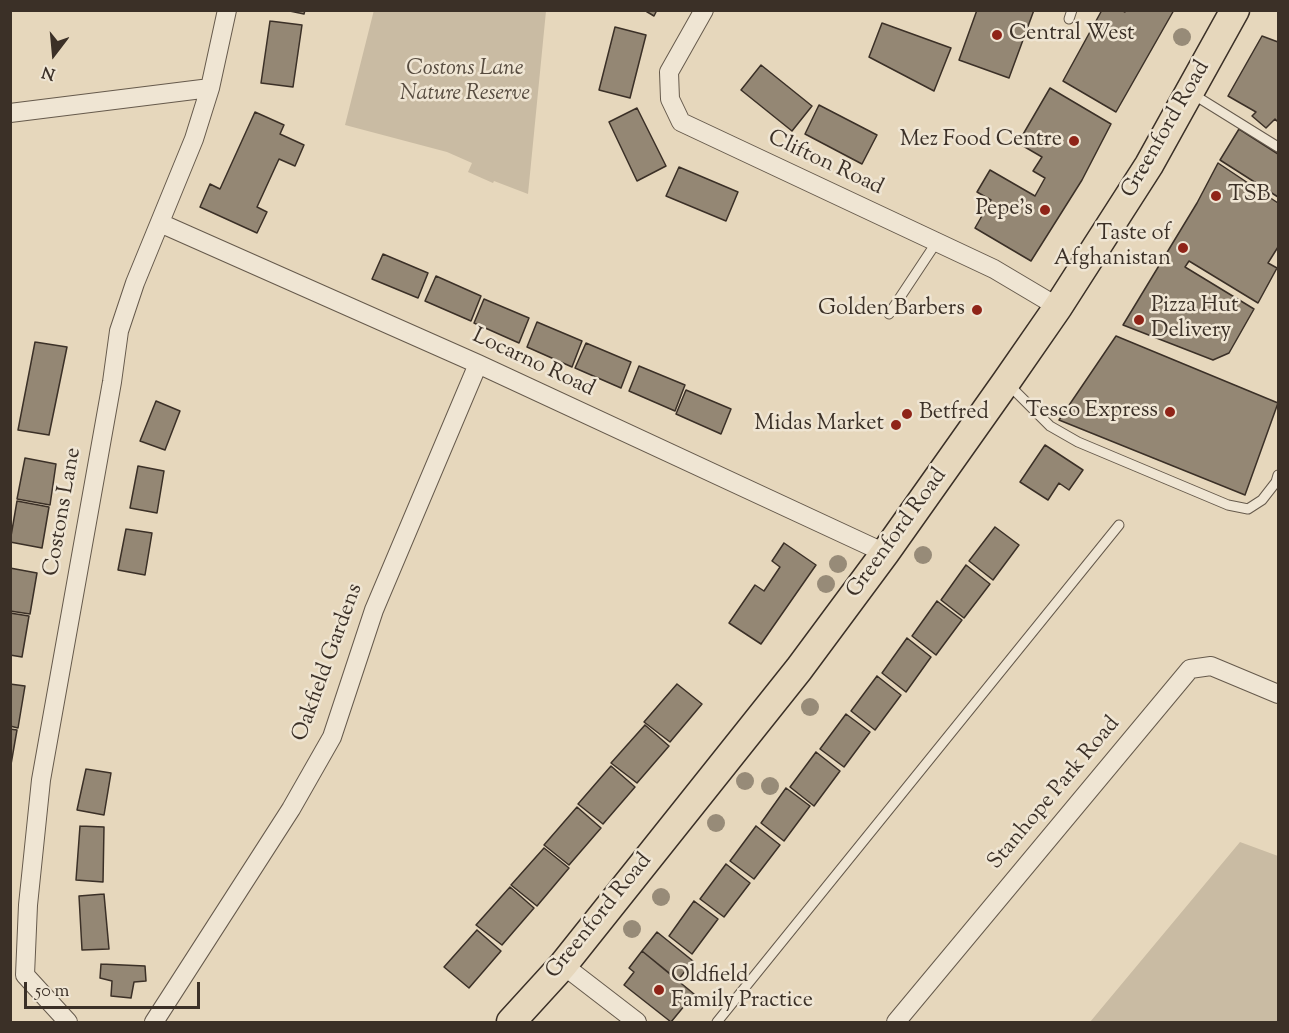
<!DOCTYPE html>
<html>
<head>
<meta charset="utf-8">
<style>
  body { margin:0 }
  #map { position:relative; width:1289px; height:1033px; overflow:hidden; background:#e6d7bc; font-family:"Sorts Mill Goudy",serif }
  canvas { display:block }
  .frame { position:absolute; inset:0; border:12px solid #3b3027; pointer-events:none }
  .north { position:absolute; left:24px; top:24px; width:60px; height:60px; -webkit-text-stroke:4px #efe5d3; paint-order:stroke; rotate:196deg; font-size:16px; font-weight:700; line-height:24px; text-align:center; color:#3b3027 }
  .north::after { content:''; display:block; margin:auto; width:21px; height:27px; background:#3b3027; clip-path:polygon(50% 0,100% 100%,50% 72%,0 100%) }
  .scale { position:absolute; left:24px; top:982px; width:176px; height:27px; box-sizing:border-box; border:3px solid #3b3027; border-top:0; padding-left:8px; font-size:18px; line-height:21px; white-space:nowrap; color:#3b3027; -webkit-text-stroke:4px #efe5d3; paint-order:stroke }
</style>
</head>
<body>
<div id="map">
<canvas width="1289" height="1033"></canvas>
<div class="frame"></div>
<div class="north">N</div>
<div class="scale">50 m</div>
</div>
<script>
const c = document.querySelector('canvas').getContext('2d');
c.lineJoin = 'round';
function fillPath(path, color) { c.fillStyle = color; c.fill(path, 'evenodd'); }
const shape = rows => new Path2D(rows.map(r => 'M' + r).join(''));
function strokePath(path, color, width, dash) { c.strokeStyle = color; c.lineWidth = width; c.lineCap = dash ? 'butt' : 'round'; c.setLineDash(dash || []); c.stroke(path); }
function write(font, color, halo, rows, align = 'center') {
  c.font = font + ' "Sorts Mill Goudy",serif'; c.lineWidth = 5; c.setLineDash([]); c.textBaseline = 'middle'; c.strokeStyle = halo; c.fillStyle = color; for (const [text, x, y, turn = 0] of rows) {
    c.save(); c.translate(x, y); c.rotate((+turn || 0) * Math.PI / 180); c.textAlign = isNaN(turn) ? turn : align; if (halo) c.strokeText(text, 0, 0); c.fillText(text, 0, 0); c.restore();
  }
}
fillPath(shape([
  [374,10,546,11,528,194,494,181,493,183,468,172,472,163,447,152,345,125],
  [1240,842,1278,856,1278,1022,1090,1022]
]), '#c9bba3');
const building = shape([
  [285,10,305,10,304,14,285,10],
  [644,10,657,10,654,16,644,10],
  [977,10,1034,10,1009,78,959,60,977,10],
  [1102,10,1121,10,1125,12,1126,10,1174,10,1116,112,1063,81,1102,10],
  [270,21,302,25,293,87,261,83,270,21],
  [882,23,951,48,934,91,869,57,882,23],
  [615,27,646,35,630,98,599,90,615,27],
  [1262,36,1278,42,1278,122,1275,119,1266,128,1252,116,1256,112,1228,96,1262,36],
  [761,65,812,106,792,131,741,90,761,65],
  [1050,88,1111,124,1082,180,1031,261,975,228,991,200,977,192,990,170,1035,196,1045,178,1033,171,1042,157,1018,143,1050,88],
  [819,105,877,135,862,164,805,134,819,105],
  [637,108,666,166,637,181,609,122,637,108],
  [255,112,284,125,280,134,304,145,295,166,279,159,257,207,267,212,257,233,200,207,210,184,220,189,255,112],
  [1239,129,1278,154,1278,197,1220,160,1239,129],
  [1218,163,1278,203,1278,247,1268,263,1277,268,1258,303,1189,261,1185,267,1254,309,1229,353,1213,360,1123,325,1197,203,1218,163],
  [679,167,738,192,726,221,666,196,679,167],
  [383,254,428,273,418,298,372,279,383,254],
  [436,276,481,296,471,321,425,301,436,276],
  [484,299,529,318,519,343,474,323,484,299],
  [537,322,582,341,572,367,527,347,537,322],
  [1116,336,1278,403,1245,495,1059,420,1116,336],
  [35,342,67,347,49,435,18,430,35,342],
  [586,343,631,362,621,388,575,368,586,343],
  [639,366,685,385,675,411,629,391,639,366],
  [686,390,731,409,721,434,676,414,686,390],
  [156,401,180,411,165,450,140,441,156,401],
  [1045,445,1083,470,1069,490,1059,483,1048,500,1020,482,1045,445],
  [25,458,56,464,50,505,17,499,25,458],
  [138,466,164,471,157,513,130,508,138,466],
  [17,501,49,507,42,548,10,542,17,501],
  [995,527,1019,545,993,580,969,561,995,527],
  [126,529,152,533,145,575,118,570,126,529],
  [784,543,816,565,761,644,729,623,755,585,764,591,780,567,772,561,784,543],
  [966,565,990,584,964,618,941,600,966,565],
  [10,568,37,573,30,614,10,611,10,568],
  [937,601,962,620,936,655,912,636,937,601],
  [10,613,29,616,22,657,10,655,10,613],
  [907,638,931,657,906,692,882,673,907,638],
  [877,676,901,695,875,730,851,711,877,676],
  [10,684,25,686,18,728,10,726,10,684],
  [677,684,702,704,670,742,644,722,677,684],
  [846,714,870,732,844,767,820,749,846,714],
  [645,725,669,746,637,783,611,763,645,725],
  [10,729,17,730,10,770,10,729],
  [816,752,840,771,814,806,790,787,816,752],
  [611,766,635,787,603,824,578,804,611,766],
  [86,769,111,773,104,815,77,810,86,769],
  [786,788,810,806,784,841,761,823,786,788],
  [577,807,601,828,569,865,544,845,577,807],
  [80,826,104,827,103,882,76,880,80,826],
  [756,826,780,845,754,879,730,861,756,826],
  [544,848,569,868,537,906,511,885,544,848],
  [726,864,750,883,724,917,700,899,726,864],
  [510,887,534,908,502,945,476,925,510,887],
  [104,894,109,949,82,950,79,896,104,894],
  [694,901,718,919,692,954,669,936,694,901],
  [477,930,501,951,469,988,444,967,477,930],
  [657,932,693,961,678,980,642,951,657,932],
  [642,951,694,994,671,1022,624,985,634,972,629,968,642,951],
  [101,964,145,966,146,981,134,982,131,998,111,996,112,981,100,978,101,964]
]);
fillPath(building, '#948774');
strokePath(building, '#3b3027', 1.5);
const lane = shape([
  [1069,19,1072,10],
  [1191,93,1278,147],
  [889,314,936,243],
  [1008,384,1050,426,1078,442,1228,505,1248,509,1262,500,1276,482,1278,475],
  [717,1022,1119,525]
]);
const street = shape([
  [704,10,669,72,670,99,681,122,994,269,1058,307],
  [10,113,210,88],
  [160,223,478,364,885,553],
  [563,965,637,1022],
  [68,1022,25,975,28,905,41,780,112,382,119,331,135,283,194,139,210,88,227,10],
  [154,1022,291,809,332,737,374,610,478,364],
  [896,1022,1190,669,1211,666,1278,694]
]);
const primary = shape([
  [511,1022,563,965,799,669,885,553,1006,382,1058,307,1149,165,1235,10]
]);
strokePath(lane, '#665a4c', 11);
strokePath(street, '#665a4c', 20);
strokePath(primary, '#3b3027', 31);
strokePath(lane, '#efe5d3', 9);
strokePath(street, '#efe5d3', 18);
strokePath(primary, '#e6d7bc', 28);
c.fillStyle = '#978b78';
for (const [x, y] of [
  [1182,37],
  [923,555],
  [838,564],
  [826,584],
  [810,707],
  [745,781],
  [770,786],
  [716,823],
  [661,897],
  [632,929]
]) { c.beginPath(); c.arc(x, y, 9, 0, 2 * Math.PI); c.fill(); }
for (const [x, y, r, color] of [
  [997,35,6,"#8f2418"],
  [1074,141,6,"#8f2418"],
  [1216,196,6,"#8f2418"],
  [1045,210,6,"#8f2418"],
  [1183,248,6,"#8f2418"],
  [977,310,6,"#8f2418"],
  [1139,320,6,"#8f2418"],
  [1170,412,6,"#8f2418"],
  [907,414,6,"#8f2418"],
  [896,425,6,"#8f2418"],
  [659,990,6,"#8f2418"]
]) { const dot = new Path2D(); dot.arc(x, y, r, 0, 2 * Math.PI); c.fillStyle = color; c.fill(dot); strokePath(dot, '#efe5d3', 2); }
write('22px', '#3b3027', '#efe5d3', [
  ["Central West",1009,35,"left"],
  ["Mez Food Centre",1062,141],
  ["TSB",1228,196,"left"],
  ["Pepe's",1033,210],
  ["Taste of",1171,235],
  ["Afghanistan",1171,260],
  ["Pizza Hut",1151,307,"left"],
  ["Delivery",1151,332,"left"],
  ["Golden Barbers",965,310],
  ["Tesco Express",1158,412],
  ["Betfred",919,414,"left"],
  ["Midas Market",884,425],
  ["Oldfield",671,977,"left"],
  ["Family Practice",671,1002,"left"]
], 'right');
write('italic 22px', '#574c40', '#efe5d3', [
  ["Costons Lane",465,70],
  ["Nature Reserve",465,95]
]);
write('22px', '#3b3027', '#efe5d3', [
  ["Greenford Road",1167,130,-60],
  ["Clifton Road",825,164,25],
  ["Locarno Road",533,364,25],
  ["Costons Lane",64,512,-80],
  ["Greenford Road",898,534,-54],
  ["Oakfield Gardens",329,663,-70],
  ["Stanhope Park Road",1055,794,-50],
  ["Greenford Road",600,917,-51]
]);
</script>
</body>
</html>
